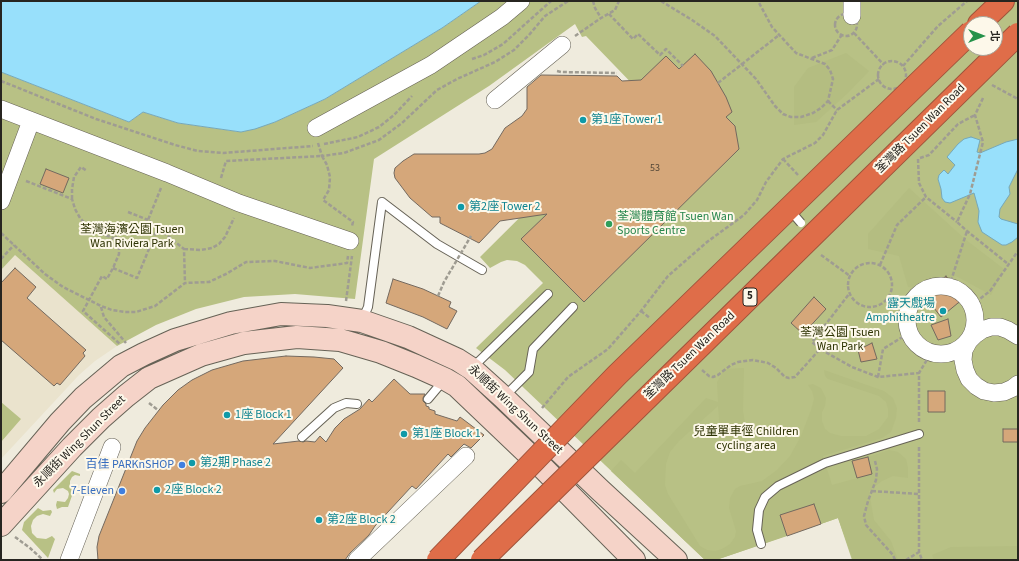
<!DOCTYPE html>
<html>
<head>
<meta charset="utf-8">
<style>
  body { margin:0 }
  #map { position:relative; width:1019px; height:561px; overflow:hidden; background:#efebdd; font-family:"Source Sans 3","Noto Sans TC",sans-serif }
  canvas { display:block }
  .frame { position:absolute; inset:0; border:2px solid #272520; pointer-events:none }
  .north { position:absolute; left:963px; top:16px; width:40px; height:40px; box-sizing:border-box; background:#fdf8ea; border:1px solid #a7a499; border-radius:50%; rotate:90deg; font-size:11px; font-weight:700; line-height:16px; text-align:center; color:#272520 }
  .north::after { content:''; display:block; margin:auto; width:14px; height:18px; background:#25924a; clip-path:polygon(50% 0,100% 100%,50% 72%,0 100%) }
</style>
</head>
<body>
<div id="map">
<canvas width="1019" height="561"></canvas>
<div class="frame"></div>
<div class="north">北</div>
</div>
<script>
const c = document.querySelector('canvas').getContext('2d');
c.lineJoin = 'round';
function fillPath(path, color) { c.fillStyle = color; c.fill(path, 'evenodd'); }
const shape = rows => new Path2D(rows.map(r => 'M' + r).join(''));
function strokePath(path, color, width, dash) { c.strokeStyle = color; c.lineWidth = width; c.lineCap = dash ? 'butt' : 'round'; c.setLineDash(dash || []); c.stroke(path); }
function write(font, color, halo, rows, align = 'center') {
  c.font = font + ' "Source Sans 3","Noto Sans TC",sans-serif'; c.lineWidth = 4; c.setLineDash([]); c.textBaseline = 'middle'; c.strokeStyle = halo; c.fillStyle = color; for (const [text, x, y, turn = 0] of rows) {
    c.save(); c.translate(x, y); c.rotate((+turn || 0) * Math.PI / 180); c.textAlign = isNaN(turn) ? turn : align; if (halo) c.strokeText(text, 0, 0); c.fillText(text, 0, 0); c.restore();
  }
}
fillPath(shape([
  [15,254,117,346,95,361,79,375,1,459,1,270]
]), '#eae3cd');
fillPath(shape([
  [481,1,1018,1,1018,560,852,560,838,518,716,560,705,560,505,370,476,348,543,283,525,265,517,261,507,260,501,262,490,268,480,257,643,95,586,36,582,37,575,24,489,86,374,159,355,299,295,294,244,297,196,309,156,325,117,346,15,255,1,270,1,72,129,122,143,112,178,123,241,132,275,122,325,99,442,28],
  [971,24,995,24,995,48,971,48],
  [1,402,21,419,1,442],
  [72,471,80,474,80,476,75,475,72,477,70,481,70,486,74,490,68,507,62,507,57,509,56,505,57,501,65,502,68,498,69,494,68,491,63,488,57,489,54,493,53,490],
  [38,508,43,511,51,510,52,512,50,516,43,514,37,516,33,520,31,526,32,533,37,538,46,539,52,536,55,539,48,558,22,530,24,522]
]), '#b8c185');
fillPath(shape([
  [846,53,869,71,849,92,816,122,794,125,794,87,808,68],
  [909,188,966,240,1004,269,991,295,956,276,918,288,908,287,899,256,868,249,868,234],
  [744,368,743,411,746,428,735,435,720,433,718,406,679,441,670,452,666,464,665,485,668,494,700,546,707,550,715,551,722,549,730,544,735,537,736,531,729,508,730,498,735,489,740,486,762,481,777,470,790,456,801,436,811,410,814,399,812,391,808,385,813,384,821,388,826,398,825,406,822,412,822,421,825,429,830,433,841,436,866,436,879,429,888,417,888,409,886,402,879,396,828,379,825,376,824,370,884,391,893,398,897,408,896,418,891,432,882,438,823,456,832,485,872,474,868,457,889,450,898,452,906,459,908,468,908,478,893,476,882,481,869,491,874,520,891,541,898,560,853,560,838,518,821,524,814,504,780,515,787,536,716,560,705,560,611,471,621,460,635,473,706,398,718,402,717,382,725,369],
  [1018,546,1018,560,934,560,932,555,951,547]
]), '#b4bd81');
const water = shape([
  [1,1,481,1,442,28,325,99,275,122,255,129,241,132,178,123,143,112,129,122,1,72,1,1],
  [971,137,980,140,977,152,980,153,1006,142,1018,139,1018,169,1009,187,1010,194,1000,209,999,217,1001,219,1018,224,1018,237,1012,242,1006,245,1002,245,982,232,978,222,979,211,974,193,950,203,945,202,942,198,941,189,938,179,939,175,944,170,948,174,955,165,947,157,958,144,964,139,971,137]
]);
fillPath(water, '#98e0fb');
strokePath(water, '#76a8b9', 1);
const building = shape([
  [695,54,711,71,726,97,732,112,726,117,735,126,739,149,584,302,521,239,547,214,500,221,479,243,440,223,440,217,432,217,410,198,395,178,394,173,395,168,403,161,414,154,479,154,485,153,492,149,505,128,522,116,527,109,527,87,541,75,617,76,622,81,641,80,666,56,679,69,695,54],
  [46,169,69,178,63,193,40,184,46,169],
  [15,268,36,287,27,298,86,350,83,353,85,356,60,385,57,383,54,386,1,340,1,283,15,268],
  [946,276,950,282,958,289,973,294,958,303,941,317,927,299,916,289,931,286,939,282,946,276],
  [393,279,423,289,451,302,449,307,457,311,447,329,423,317,386,303,393,279],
  [814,297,826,309,803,334,791,323,814,297],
  [948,319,951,336,938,340,931,325,948,319],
  [872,343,877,359,861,362,858,350,872,343],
  [286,356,314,357,334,359,343,368,273,444,299,441,303,442,306,441,315,442,320,436,326,442,335,428,344,419,360,409,369,399,372,402,394,379,410,394,425,394,423,398,423,401,426,404,426,406,429,407,429,409,435,411,435,414,457,421,460,417,484,435,471,448,464,444,451,457,448,454,416,489,412,486,375,526,369,535,350,553,345,560,98,560,97,547,99,536,137,441,145,428,163,405,178,390,192,380,212,370,243,361,286,356],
  [928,391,945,391,945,412,928,412,928,391],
  [1003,429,1018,429,1018,442,1003,442,1003,429],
  [868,457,872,474,857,478,852,461,868,457],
  [814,504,821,524,787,536,780,515,814,504]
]);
fillPath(building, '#d5a77a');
strokePath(building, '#73695f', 1);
const lane = shape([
  [382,202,437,244,482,270],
  [362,320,368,307,382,202],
  [472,368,548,294],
  [504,397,529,372,533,349,573,307],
  [428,399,444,380],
  [302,437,334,408,346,403,357,404],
  [761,544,757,530,759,510,765,497,778,486,825,463,919,434]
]);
const street = shape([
  [852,16,852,1],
  [495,100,562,45],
  [1,109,167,173,239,203,350,241],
  [316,128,431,65,502,17,521,1],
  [1,201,31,121],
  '907 320a34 34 0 1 1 68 0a34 34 0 1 1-68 0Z',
  [1018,336,1008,330,1000,327,991,327,982,330,975,335,969,341,964,350,963,360,965,370,969,379,976,386,984,391,994,393,1004,392,1013,388,1018,384],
  [69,560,112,447],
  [357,560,466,456]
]);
const secondary = shape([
  [1,492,60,422,83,398,121,366,144,354,175,340,231,323,281,314,327,316,362,321,408,337,458,360,472,369,503,397,600,490,676,560],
  [1,525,72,447,101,418,126,396,149,378,201,355,244,343,297,337,340,340,381,352,416,366,445,379,457,386,544,469,634,560]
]);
const highway = shape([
  [979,24,1003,1]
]);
strokePath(lane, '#666256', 10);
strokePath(street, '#666256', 18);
strokePath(secondary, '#666256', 24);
strokePath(highway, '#9f543b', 24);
strokePath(shape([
  [593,1,595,8,601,18],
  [661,1,692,20,715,36,756,79,775,106,783,114,791,117,801,117,813,113,821,108,828,101,833,79,830,70,825,64,796,53,772,27,758,1],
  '835 25a11 11 0 1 1 22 0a11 11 0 1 1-22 0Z',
  [609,14,633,39,638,34,660,55,666,49,683,66],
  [854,33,884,65],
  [575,36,601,18,615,10,619,1],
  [812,58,832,50,841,36],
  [472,59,484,55,503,44,551,1],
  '878 75a14 14 0 1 1 28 0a14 14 0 1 1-28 0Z',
  [903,66,938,26,967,1],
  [557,71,561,72,617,73],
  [1,81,96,119,175,145,198,151,223,153,313,146],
  [718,83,779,35],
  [992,85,1018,99],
  [983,98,975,115,983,142,970,194,957,222,967,231,1008,264],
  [828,101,837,110],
  [318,143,322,156,344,153,379,140,402,123,437,90,457,79,495,62,514,50,529,35,545,16,568,1],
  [324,144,358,137,379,127,394,115,412,96],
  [920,158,929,155,958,124,975,115],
  [783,159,798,175],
  [918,159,919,183,926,197,957,222],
  [221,178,226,161,322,156,327,165,330,177,329,190,323,200,353,222,352,226],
  [26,181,72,199,75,209,80,218,87,226,96,232,111,237,116,240,119,246,119,254,113,268,107,279,102,276,83,311,120,344],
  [161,188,148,220,184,249,185,283],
  [72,199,72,189,74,177,81,167,87,171],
  [128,212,148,220],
  [116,230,116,240],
  [1,233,45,274,63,287,101,306,112,310,125,312,136,312,155,306,185,283,209,282,226,274,246,262,275,261,310,268,347,263,348,256],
  [184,249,201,250,212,248,219,244,225,237,234,218],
  [821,255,850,276],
  [1,259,14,245],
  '848 285a22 22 0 1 1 44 0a22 22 0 1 1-44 0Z',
  [880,265,897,225,926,197],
  [113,268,137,278,158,227],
  [949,287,967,231],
  [888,297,912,303],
  [346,301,352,256],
  [971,306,990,291,1018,251],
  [101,307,104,317,126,343],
  [641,311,650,318],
  [820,349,812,342,849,294],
  [702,370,709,376,713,377,718,375,731,365,738,362,753,360,768,363,776,368,785,377,789,378,795,377,820,349,852,367,878,377,919,373],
  [878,377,883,349,909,333],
  [149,403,158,410],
  [542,408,568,377,608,349,641,311,668,276,707,242,744,215,757,200,766,182,783,159,815,143,823,135,837,110,879,79],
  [919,422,919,373,931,353],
  [919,447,919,552,922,560],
  [875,461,877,469,876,480,868,501,864,516,866,525,893,555,895,560],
  [872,491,919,494],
  [15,537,30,548,43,560],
  [906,560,919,552]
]), '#9f9c92', 2.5, [4, 2]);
strokePath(lane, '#fff', 8);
strokePath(street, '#fff', 17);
strokePath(secondary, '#f5d3c8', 22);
strokePath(highway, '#df6d49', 22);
const laneBridge = shape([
  [789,209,801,223]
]);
const highwayBridge = shape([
  [438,560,617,375,971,32],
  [482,560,1018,34]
]);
strokePath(laneBridge, '#666256', 10, []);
strokePath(highwayBridge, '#9f543b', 24, []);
strokePath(shape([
  [438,296,444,282,471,236]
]), '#9f9c92', 2.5, [4, 2]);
strokePath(laneBridge, '#fff', 8);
strokePath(highwayBridge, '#df6d49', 22);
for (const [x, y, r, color] of [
  [583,120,4,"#0f9aa8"],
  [461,207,4,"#0f9aa8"],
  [609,224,4,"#2e9e5b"],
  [943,311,4,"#0f9aa8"],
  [227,415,4,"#0f9aa8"],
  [404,434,4,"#0f9aa8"],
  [192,463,4,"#0f9aa8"],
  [182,465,4,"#3f7fe0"],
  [157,490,4,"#0f9aa8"],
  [122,491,4,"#3f7fe0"],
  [319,520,4,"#0f9aa8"]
]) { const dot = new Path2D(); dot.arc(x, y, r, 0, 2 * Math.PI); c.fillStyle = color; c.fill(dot); strokePath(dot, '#fdf8ea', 1.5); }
write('10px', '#524636', null, [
  ["53",655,169]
]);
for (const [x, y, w] of [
  [750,297,14]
]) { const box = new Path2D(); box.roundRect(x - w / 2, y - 9, w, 18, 3); c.fillStyle = '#fdf8ea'; c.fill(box); strokePath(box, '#272520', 1); }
write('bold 11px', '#272520', null, [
  ["5",750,297]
]);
write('12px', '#0d838f', '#fdf8ea', [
  ["第1座 Tower 1",591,120],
  ["第2座 Tower 2",469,207],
  ["露天戲場",935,304,"right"],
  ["Amphitheatre",935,318,"right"],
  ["1座 Block 1",235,415],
  ["第1座 Block 1",412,434],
  ["第2期 Phase 2",200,463],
  ["2座 Block 2",165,490],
  ["第2座 Block 2",327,520]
], 'left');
write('12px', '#272520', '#fdf8ea', [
  ["荃灣路 Tsuen Wan Road",921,129,-45],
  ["荃灣路 Tsuen Wan Road",690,356,-44],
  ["永順街 Wing Shun Street",515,410,43],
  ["永順街 Wing Shun Street",80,442,-45]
]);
write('12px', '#27864d', '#fdf8ea', [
  ["荃灣體育館 Tsuen Wan",617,217],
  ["Sports Centre",617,231]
], 'left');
write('12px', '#2e3303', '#fdf8ea', [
  ["荃灣海濱公園 Tsuen",132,230],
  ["Wan Riviera Park",132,244],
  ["荃灣公園 Tsuen",840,333],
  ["Wan Park",840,347],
  ["兒童單車徑 Children",746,432],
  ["cycling area",746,446]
]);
write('12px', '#366cbe', '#fdf8ea', [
  ["百佳 PARKnSHOP",174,465],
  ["7-Eleven",114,491]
], 'right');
</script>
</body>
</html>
